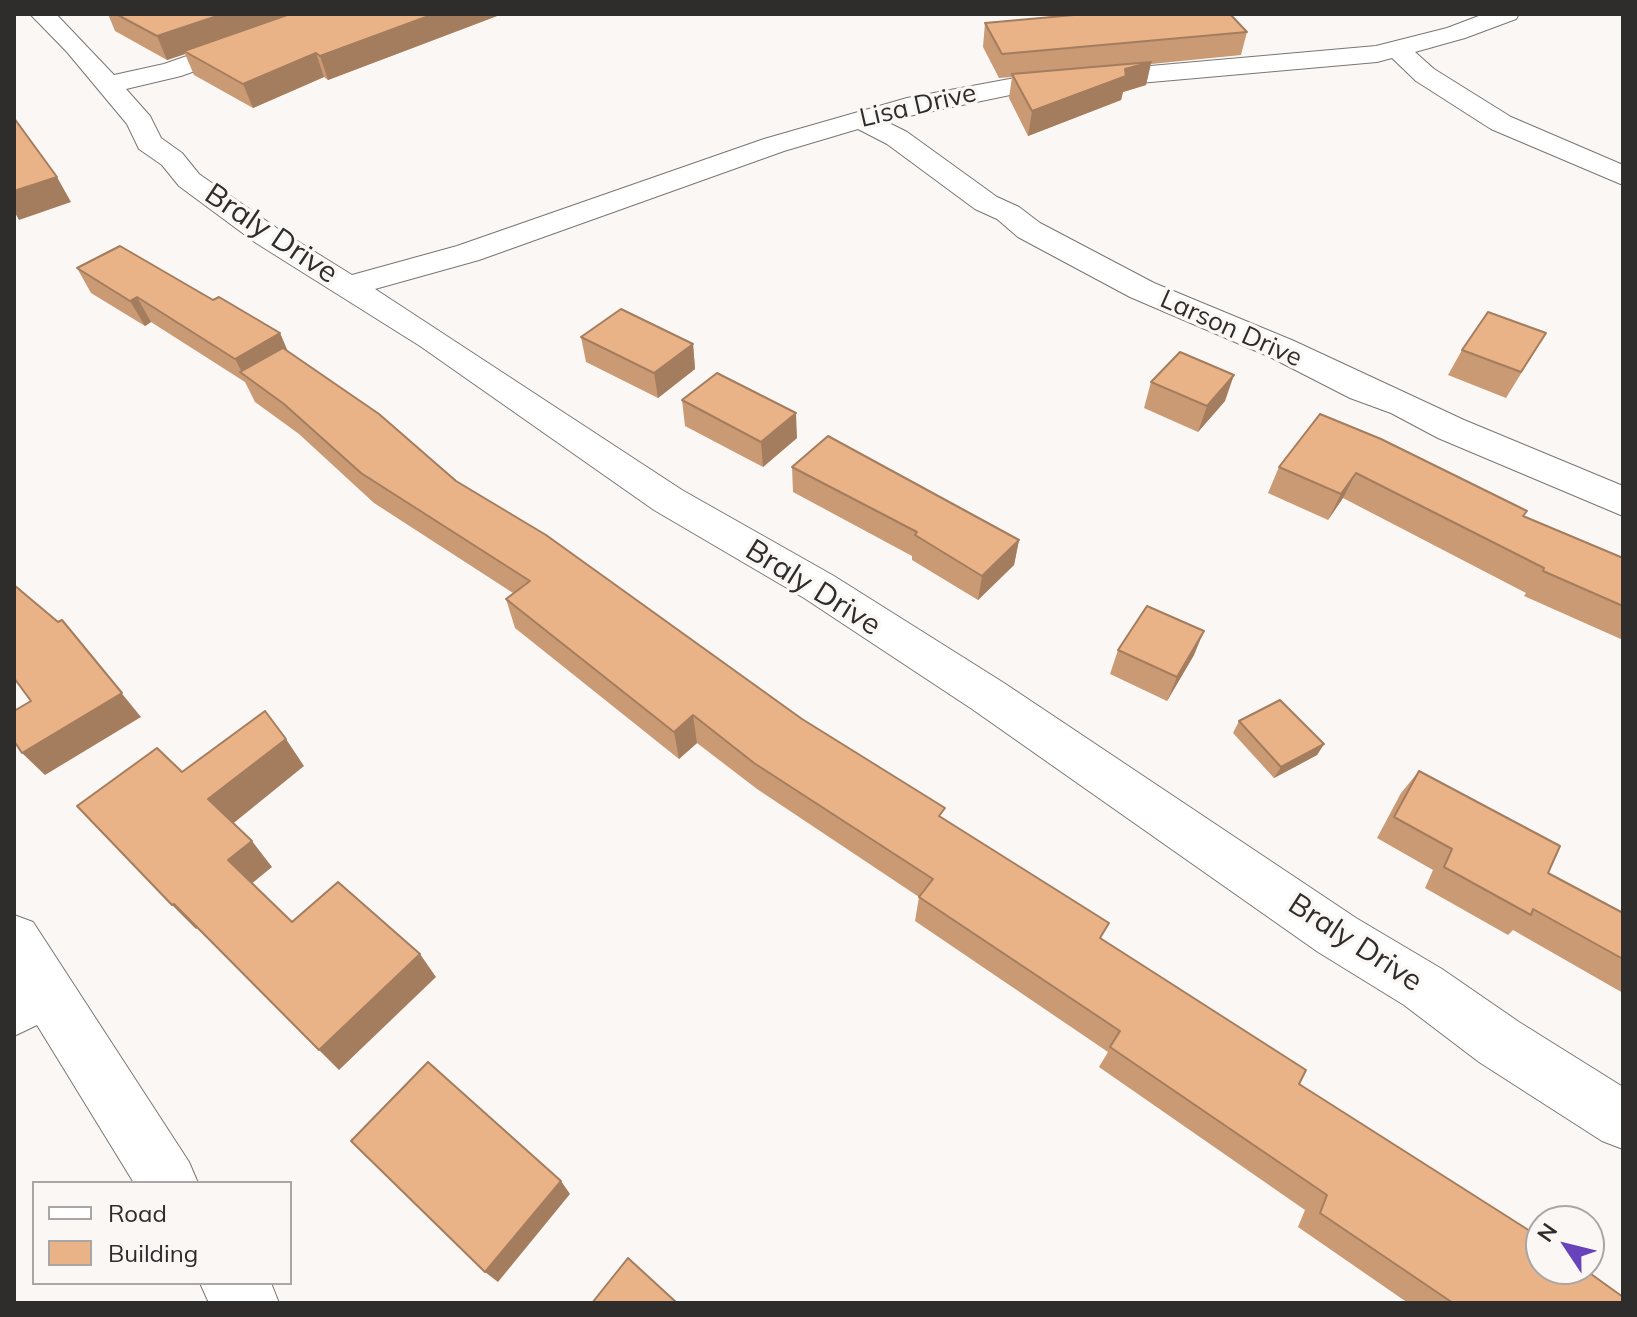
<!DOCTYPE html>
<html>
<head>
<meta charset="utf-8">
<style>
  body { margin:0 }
  #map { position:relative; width:1637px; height:1317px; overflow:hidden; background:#fbf7f5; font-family:Mulish,sans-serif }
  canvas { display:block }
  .frame { position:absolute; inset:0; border:16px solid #2e2d2c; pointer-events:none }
  .legend { position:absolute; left:32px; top:1181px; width:260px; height:104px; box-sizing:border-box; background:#fbf7f5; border:2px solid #a9a6a5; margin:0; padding:10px 14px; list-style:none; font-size:24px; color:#2e2d2c }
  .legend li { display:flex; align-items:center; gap:16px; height:40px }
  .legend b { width:40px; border:2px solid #a9a6a5 }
  .north { position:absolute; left:1525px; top:1205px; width:80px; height:80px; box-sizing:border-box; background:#fbf7f5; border:2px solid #a9a6a5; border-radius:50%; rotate:305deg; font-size:22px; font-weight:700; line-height:32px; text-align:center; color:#2e2d2c }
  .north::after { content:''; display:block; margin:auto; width:28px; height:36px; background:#6843bb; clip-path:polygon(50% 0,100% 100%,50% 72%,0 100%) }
</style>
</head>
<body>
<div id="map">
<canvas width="1637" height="1317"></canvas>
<div class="frame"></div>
<ul class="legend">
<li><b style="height:10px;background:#fff"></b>Road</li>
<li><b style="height:22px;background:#eab387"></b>Building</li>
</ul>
<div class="north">N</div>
</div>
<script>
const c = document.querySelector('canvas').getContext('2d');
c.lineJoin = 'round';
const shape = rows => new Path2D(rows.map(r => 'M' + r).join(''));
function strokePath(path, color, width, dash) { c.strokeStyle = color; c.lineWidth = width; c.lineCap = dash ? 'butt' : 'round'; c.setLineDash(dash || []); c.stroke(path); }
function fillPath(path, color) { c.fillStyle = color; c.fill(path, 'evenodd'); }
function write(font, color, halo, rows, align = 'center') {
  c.font = font + ' Mulish,sans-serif'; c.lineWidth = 7; c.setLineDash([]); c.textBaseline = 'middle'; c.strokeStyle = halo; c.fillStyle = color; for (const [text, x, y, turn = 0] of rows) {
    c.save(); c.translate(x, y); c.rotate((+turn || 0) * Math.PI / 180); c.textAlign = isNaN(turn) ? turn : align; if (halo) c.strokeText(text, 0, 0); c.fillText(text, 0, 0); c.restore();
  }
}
const minor = shape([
  [30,14,56,14,114,75,164,64,307,14,342,14,339,19,181,76,126,89,150,116,161,138,182,153,199,174,278,229,352,275,457,246,764,139,907,98,1015,78,1376,46,1447,28,1484,14,1519,14,1516,19,1465,38,1415,52,1434,69,1511,117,1623,165,1623,185,1491,129,1416,81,1392,58,1377,62,1015,94,885,121,907,132,997,197,1019,207,1040,223,1154,283,1294,341,1464,420,1623,486,1623,516,1438,438,1391,413,1350,398,1270,357,1130,297,1018,237,997,219,975,209,887,144,858,129,784,151,479,260,375,289,682,490,834,576,1004,683,1356,918,1442,969,1519,1022,1623,1087,1623,1149,1602,1141,1479,1062,1404,1005,1318,952,972,709,804,598,654,510,420,346,256,243,179,186,162,165,139,149,127,124,67,52,30,14],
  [14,915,33,922,189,1162,198,1183,134,1183,37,1025,14,1036,14,915],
  [200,1283,271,1283,279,1303,209,1303,200,1283]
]);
strokePath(minor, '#797674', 2);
fillPath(minor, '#fff');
fillPath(shape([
  [108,14,497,14,497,16,328,80,324,77,253,108,194,75,185,54,167,60,115,31],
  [985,23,1247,32,1241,55,1151,64,1146,85,1123,92,1121,100,1028,136,1009,98,1012,77,999,78,983,47],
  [77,268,280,333,287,350,456,481,802,719,943,819,1102,939,1299,1084,1623,1303,1408,1303,1298,1227,1305,1210,1099,1067,1108,1052,915,921,919,897,757,789,697,743,679,759,515,628,506,599,513,593,374,503,299,434,255,402,245,382,151,322,145,326,91,293],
  [1546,333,1506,398,1448,375,1462,350],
  [581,337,693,344,695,369,658,398,586,362],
  [1151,382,1225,401,1198,432,1144,408],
  [682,400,797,438,763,467,685,426],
  [1320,414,1523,516,1623,558,1623,640,1524,596,1526,593,1343,498,1328,520,1268,493,1279,467],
  [792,467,1019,540,1014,565,978,600,912,560,912,556,793,492],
  [1118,650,1194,655,1167,701,1110,674],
  [1239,721,1324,744,1317,755,1274,778,1233,733],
  [1419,771,1548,873,1623,913,1623,993,1513,930,1508,935,1425,888,1433,870,1377,838,1401,793]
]), '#c99a74');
fillPath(shape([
  [223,14,298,14,184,51,185,54,167,60,157,36],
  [434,14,497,14,497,16,328,80,320,56],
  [316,53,324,77,253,108,243,84],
  [1151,62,1146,85,1123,92,1121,100,1028,136,1032,111,1125,69],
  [57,177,71,202,19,220,14,211,14,191],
  [137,297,151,322,145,326,130,301],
  [280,333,291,359,243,374,235,359],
  [693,344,695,369,658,398,654,373],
  [1234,375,1225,401,1198,432,1207,406],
  [796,413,797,438,763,467,761,442],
  [1356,473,1343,498,1328,520,1341,494],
  [1019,540,1014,565,978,600,982,576],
  [62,620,141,717,45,775,22,753],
  [1204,631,1194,655,1167,701,1177,677],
  [693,715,697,743,679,759,674,732],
  [286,739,304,766,230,826,208,799],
  [1324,744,1317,755,1274,778,1281,767],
  [252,841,272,867,250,885,228,860],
  [174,904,198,928,196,929,172,905],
  [420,954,436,977,339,1070,319,1050],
  [561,1181,570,1194,498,1282,485,1272]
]), '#a47d5e');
const building = shape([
  [116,14,223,14,157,36,116,14],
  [290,14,434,14,320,56,316,53,243,84,184,51,290,14],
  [1085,14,1230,14,1247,32,1002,54,985,23,1085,14],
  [1151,62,1125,69,1126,76,1032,111,1012,74,1151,62],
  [14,118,57,177,14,191,14,118],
  [120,246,213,300,219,297,280,333,235,359,137,297,130,301,77,268,120,246],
  [621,309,693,344,654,373,581,337,621,309],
  [1488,312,1546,333,1521,372,1462,350,1488,312],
  [283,348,379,414,456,481,546,535,802,719,945,808,939,816,1109,923,1100,938,1306,1070,1299,1084,1541,1238,1541,1269,1584,1269,1623,1297,1623,1303,1453,1303,1320,1213,1327,1195,1110,1047,1120,1031,919,897,933,879,754,763,693,715,674,732,506,599,530,581,361,473,284,404,240,372,283,348],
  [1180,352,1234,375,1207,406,1151,382,1180,352],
  [717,373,796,413,761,442,682,400,717,373],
  [1320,414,1381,439,1527,511,1523,516,1623,558,1623,606,1543,571,1544,568,1356,473,1341,494,1279,467,1320,414],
  [828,436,1019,540,982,576,915,535,917,532,792,467,828,436],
  [14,585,58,622,62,620,122,693,22,753,14,741,14,711,31,701,14,678,14,585],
  [1147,606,1204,631,1177,677,1118,650,1147,606],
  [1280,700,1324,744,1281,767,1239,721,1280,700],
  [265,711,286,739,208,799,252,841,228,860,292,922,338,882,420,954,319,1050,174,904,172,905,77,806,157,748,182,772,265,711],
  [1419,771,1560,846,1548,873,1623,913,1623,959,1533,909,1531,915,1444,867,1452,849,1394,817,1419,771],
  [428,1062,561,1181,485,1272,351,1141,428,1062],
  [628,1258,677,1303,592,1303,628,1258]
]);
fillPath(building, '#eab387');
strokePath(building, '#a47d5e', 2);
write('26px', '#2e2d2c', '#fbf7f5', [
  ["Lisa Drive",918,106,-13],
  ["Larson Drive",1231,329,24]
]);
write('30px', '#2e2d2c', '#fbf7f5', [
  ["Braly Drive",271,234,34],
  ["Braly Drive",813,588,32],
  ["Braly Drive",1355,943,33]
]);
</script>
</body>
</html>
